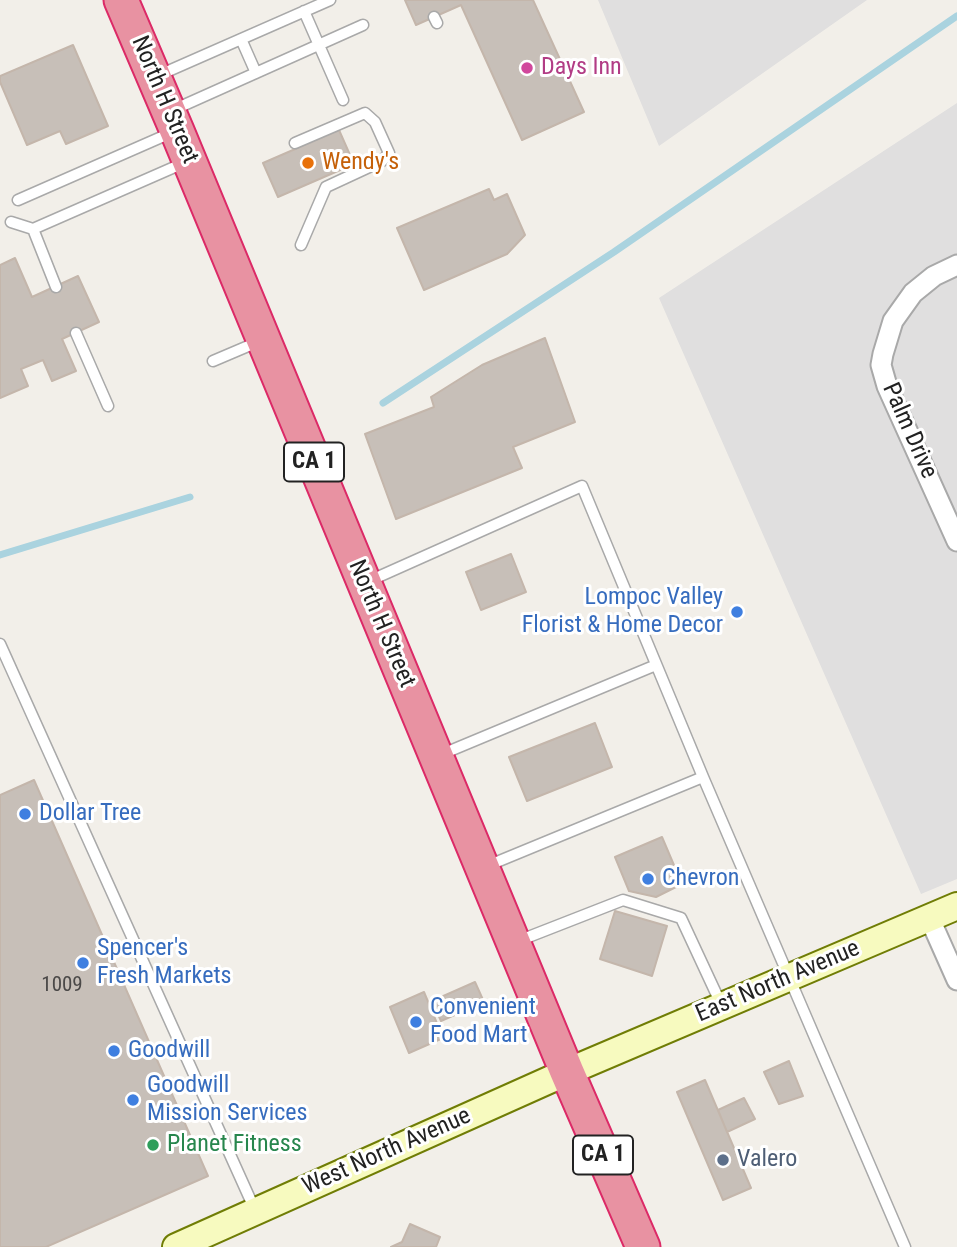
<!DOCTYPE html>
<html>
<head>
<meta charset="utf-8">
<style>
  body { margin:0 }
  canvas { display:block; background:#f2efe9 }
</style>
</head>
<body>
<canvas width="957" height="1247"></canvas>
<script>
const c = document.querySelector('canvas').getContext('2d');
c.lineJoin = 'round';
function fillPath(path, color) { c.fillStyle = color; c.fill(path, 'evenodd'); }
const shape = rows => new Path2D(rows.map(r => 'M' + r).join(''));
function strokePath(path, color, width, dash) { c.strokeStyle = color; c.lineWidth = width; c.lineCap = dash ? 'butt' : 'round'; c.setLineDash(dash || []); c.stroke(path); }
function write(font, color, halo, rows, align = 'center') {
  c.font = font + ' "Roboto Condensed",sans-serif'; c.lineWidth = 6; c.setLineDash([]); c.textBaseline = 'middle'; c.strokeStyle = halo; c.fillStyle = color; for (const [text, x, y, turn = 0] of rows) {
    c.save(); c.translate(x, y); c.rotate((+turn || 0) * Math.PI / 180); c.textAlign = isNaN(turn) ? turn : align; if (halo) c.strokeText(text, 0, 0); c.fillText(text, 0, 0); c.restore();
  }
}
fillPath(shape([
  [598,0,867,0,659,146],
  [957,103,957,879,921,894,659,298]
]), '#e0dfdf');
strokePath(shape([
  [383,403,614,252,957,16],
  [0,555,190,497]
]), '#aad3df', 7);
const building = shape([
  [405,0,533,0,584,112,522,140,461,5,416,25,405,0],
  [73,45,108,126,66,144,60,131,27,145,0,82,0,76,73,45],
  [339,130,354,164,278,197,263,163,339,130],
  [489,189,494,200,507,194,525,235,507,254,424,290,397,228,489,189],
  [15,258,32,297,78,276,99,322,62,339,76,371,52,381,43,360,21,369,28,386,0,398,0,265,15,258],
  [545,338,575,422,513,447,522,468,396,519,365,434,434,407,431,397,482,365,545,338],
  [511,554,526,592,481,610,466,572,511,554],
  [595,723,612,767,527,801,509,757,595,723],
  [34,780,208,1176,46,1247,0,1247,0,795,34,780],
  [662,837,682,884,656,897,629,891,615,857,662,837],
  [615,911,667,926,652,976,600,959,615,911],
  [475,982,484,1002,441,1021,432,1001,475,982],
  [424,992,443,1038,409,1053,390,1007,424,992],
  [789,1061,803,1096,779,1104,764,1072,789,1061],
  [705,1080,751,1188,723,1200,677,1092,705,1080],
  [744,1098,755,1119,727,1132,718,1110,744,1098],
  [410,1224,440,1237,436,1247,391,1247,402,1242,410,1224]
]);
fillPath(building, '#c7bfb8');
strokePath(building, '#c4b6ab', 2);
const lane = shape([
  [304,11,343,100],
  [434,17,437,23],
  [241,39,256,73],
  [157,76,330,0],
  [173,110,363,25],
  [295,143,365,113,375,122,389,153,382,161,326,187,301,245],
  [18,200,173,132],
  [11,222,33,229,56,287],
  [33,229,186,162],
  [76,333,108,406],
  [213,361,260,341],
  [369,581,582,486,703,777],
  [0,644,255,1210],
  [440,755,656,665],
  [487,866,703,777,905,1247],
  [518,941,623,900,681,918,721,1004]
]);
const street = shape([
  [957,265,934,276,913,293,893,321,883,354,881,365,887,386,957,541],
  [929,917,957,980]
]);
const secondary = shape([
  [176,1247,567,1072,957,906]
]);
const highway = shape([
  [121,0,177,131,567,1072,643,1247]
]);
strokePath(lane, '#a9a9a9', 13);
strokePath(street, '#a9a9a9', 23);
strokePath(secondary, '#707d05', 30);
strokePath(highway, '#dc2a67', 37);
strokePath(lane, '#fff', 10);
strokePath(street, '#fff', 19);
strokePath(secondary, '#f7fabf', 26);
strokePath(highway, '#e892a2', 33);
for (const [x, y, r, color] of [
  [527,68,7,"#d1479c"],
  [308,163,7,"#e8710a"],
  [737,612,7,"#3f7fe0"],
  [25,814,7,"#3f7fe0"],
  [648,879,7,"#3f7fe0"],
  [83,963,7,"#3f7fe0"],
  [416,1022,7,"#3f7fe0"],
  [114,1051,7,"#3f7fe0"],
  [133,1100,7,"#3f7fe0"],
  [153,1145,7,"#2e9e5b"],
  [723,1160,7,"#5c6f8a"]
]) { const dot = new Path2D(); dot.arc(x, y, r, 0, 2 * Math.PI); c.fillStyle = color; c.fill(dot); strokePath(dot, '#fff', 2.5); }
write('21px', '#4b4948', null, [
  ["1009",62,986]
]);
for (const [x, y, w] of [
  [314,462,60],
  [603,1155,60]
]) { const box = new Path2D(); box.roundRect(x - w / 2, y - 19.5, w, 39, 5); c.fillStyle = '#fff'; c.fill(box); strokePath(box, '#222', 2); }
write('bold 23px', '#222', null, [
  ["CA 1",314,462],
  ["CA 1",603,1155]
]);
write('24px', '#b23c85', '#fff', [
  ["Days Inn",541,68]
], 'left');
write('24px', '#222', '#fff', [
  ["North H Street",164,100,67],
  ["Palm Drive",909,431,66],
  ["North H Street",381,624,67],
  ["East North Avenue",778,982,-23],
  ["West North Avenue",387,1152,-24]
]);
write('24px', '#c56008', '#fff', [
  ["Wendy's",322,163]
], 'left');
write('24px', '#366cbe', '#fff', [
  ["Lompoc Valley",723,598,"right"],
  ["Florist & Home Decor",723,626,"right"],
  ["Dollar Tree",39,814],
  ["Chevron",662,879],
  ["Spencer's",97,949],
  ["Fresh Markets",97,977],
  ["Convenient",430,1008],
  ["Food Mart",430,1036],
  ["Goodwill",128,1051],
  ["Goodwill",147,1086],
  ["Mission Services",147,1114]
], 'left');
write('24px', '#27864d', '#fff', [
  ["Planet Fitness",167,1145]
], 'left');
write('24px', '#4e5e75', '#fff', [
  ["Valero",737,1160]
], 'left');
</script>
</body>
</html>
